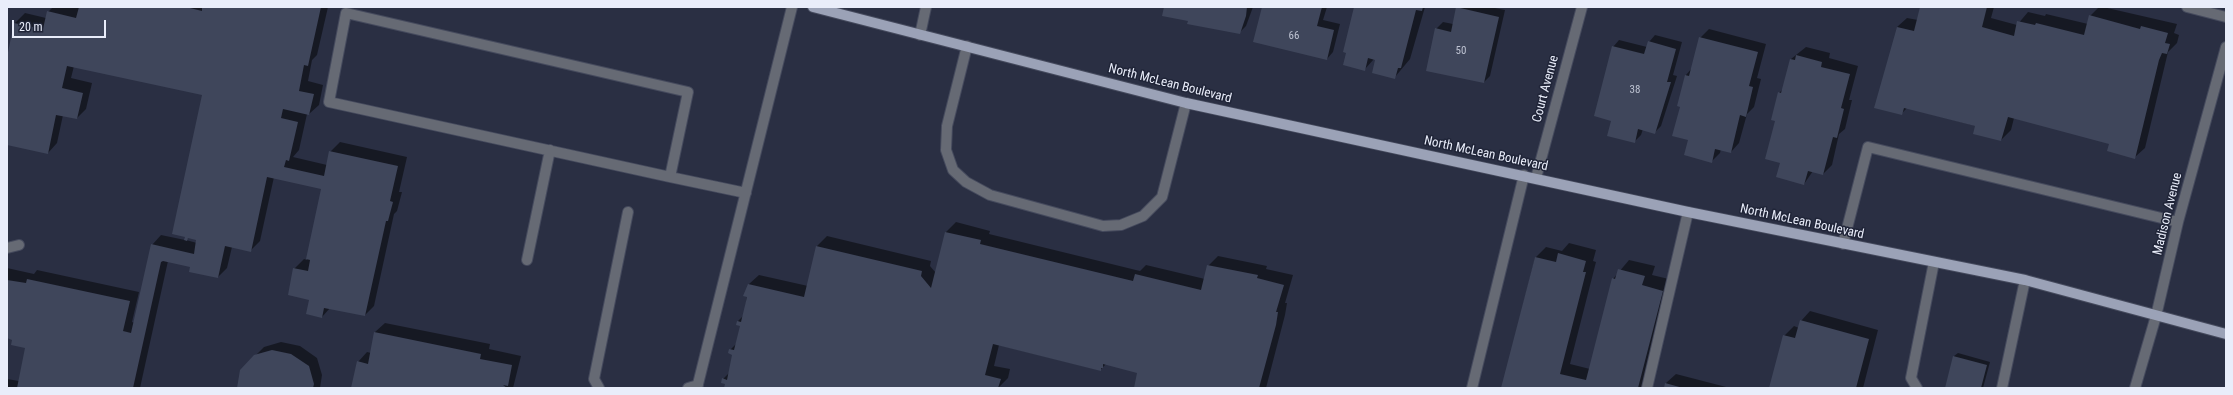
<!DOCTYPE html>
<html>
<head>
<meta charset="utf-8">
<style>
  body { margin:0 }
  #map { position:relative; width:2233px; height:395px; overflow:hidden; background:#2a2f43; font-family:"Roboto Condensed",sans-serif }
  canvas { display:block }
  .frame { position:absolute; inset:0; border:8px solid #e9edfa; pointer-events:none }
  .scale { position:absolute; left:12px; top:20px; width:94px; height:18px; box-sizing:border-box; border:2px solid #e9edfa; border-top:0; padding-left:5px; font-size:12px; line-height:14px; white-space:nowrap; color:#e9edfa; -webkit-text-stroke:3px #202538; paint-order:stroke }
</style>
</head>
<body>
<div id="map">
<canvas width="2233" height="395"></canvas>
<div class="frame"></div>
<div class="scale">20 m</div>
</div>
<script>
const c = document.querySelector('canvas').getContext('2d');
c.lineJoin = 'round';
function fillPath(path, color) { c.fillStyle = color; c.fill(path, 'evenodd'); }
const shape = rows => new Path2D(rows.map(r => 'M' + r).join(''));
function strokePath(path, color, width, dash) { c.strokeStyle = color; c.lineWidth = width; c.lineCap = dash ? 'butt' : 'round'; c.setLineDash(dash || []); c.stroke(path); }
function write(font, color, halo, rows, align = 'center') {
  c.font = font + ' "Roboto Condensed",sans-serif'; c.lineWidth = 3; c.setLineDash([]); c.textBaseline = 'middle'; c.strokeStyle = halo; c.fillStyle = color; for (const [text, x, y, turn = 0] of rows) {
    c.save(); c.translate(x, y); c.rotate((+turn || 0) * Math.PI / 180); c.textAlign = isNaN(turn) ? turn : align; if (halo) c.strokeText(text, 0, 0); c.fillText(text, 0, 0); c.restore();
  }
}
fillPath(shape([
  [53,7,328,7,317,55,312,60,308,81,323,85,319,105,309,114,307,114,299,150,293,157,327,165,330,152,340,142,407,157,399,192,402,192,397,211,394,214,374,306,365,315,330,308,322,317,294,269,304,259,307,260,323,188,274,177,260,241,250,251,232,247,227,268,218,277,192,266,168,261,140,388,7,388,7,379,19,381,26,347,14,339,7,337,7,268,34,274,37,270,139,292,132,322,135,323,152,245,161,235,185,240,186,236,203,94,74,66,71,78,92,83,86,109,77,118,63,115,57,143,48,153,7,144,7,61,15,23,25,13,46,18,48,12],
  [189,237,197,239,197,243,186,240],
  [1165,7,1253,7,1246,26,1239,33,1189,21],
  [1263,7,1327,7,1323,20,1340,24,1333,52,1327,59],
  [1355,7,1425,7,1410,59,1395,77,1377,59,1374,59,1365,69],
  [1458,7,1490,7,1505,10,1490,76,1484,82,1436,29,1443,22,1453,24],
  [1921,7,1994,7,1991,18,2017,25,2028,12,2045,16,2046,14,2088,24,2090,16,2099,7,2103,7,2177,24,2174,33,2179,35,2177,43,2168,52,2145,148,2135,157,2111,143,2014,118,2011,130,2001,140,1976,126,1907,108,1901,114,1897,27,1907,18,1918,20],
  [1709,29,1766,44,1757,78,1761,79,1754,107,1747,114,1739,143,1731,152,1721,149,1720,153,1712,161,1689,140,1682,106,1678,105,1686,75,1692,68,1700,38],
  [1655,35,1682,42,1673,75,1677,76,1661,126,1654,133,1643,129,1641,135,1634,142,1612,120,1613,47,1619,40,1647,47,1649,42],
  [1806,47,1830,53,1829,58,1858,66,1849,100,1852,100,1845,129,1839,134,1832,165,1823,174,1813,171,1804,184,1781,162,1776,120,1779,93,1784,88,1791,59],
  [956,222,990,231,989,234,1140,271,1146,265,1205,279,1208,266,1218,256,1267,266,1266,269,1293,275,1285,303,1287,303,1285,315,1266,388,1135,388,1139,372,1106,364,1100,370,999,345,994,366,1010,369,1008,378,998,388,725,388,726,383,723,379,730,372,734,354,730,350,737,343,741,325,738,321,744,315,749,284,759,275,808,286,817,246,827,236,931,261,930,266,936,273,946,232],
  [1569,243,1596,250,1593,261,1596,262,1570,364,1590,369,1613,279,1629,260,1655,266,1652,275,1673,280,1645,388,1502,388,1535,258,1546,247,1562,251],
  [1810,311,1878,330,1863,388,1770,388,1784,336,1794,326,1799,328,1801,321],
  [385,323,490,344,489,349,521,356,513,388,352,388,358,362,367,352,371,353,375,332],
  [281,342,300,346,317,358,322,375,320,388,238,388,255,356,264,347],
  [1958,353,1990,362,1983,388,1946,388,1954,356],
  [1676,374,1730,388,1665,388,1666,383]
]), '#0007');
fillPath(shape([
  [79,7,186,7,202,11,202,7,321,7,308,66,304,65,299,91,314,94,309,115,283,109,281,118,298,122,289,161,286,160,284,167,324,176,329,151,398,166,390,201,393,202,388,221,386,221,365,316,324,308,322,318,306,314,309,300,288,295,293,268,308,271,310,260,306,259,321,189,267,177,251,252,225,246,218,278,189,272,190,267,163,261,161,262,133,388,17,388,25,348,11,345,12,340,7,338,7,280,26,283,27,279,130,301,123,331,131,333,151,244,194,254,196,240,188,238,187,241,184,240,185,237,172,234,202,95,67,66,62,88,83,93,77,119,56,115,48,154,7,145,7,57,14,23,43,29,47,11,76,18],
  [1164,7,1247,7,1246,16,1240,34,1187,24,1188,21,1162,16],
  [1262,7,1322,7,1317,26,1334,30,1327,60,1253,42],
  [1354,7,1423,7,1422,11,1416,10,1401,68,1398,68,1395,79,1372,73,1375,60,1368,58,1365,71,1343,65,1346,53,1343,52],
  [1456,7,1499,17,1484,83,1426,71,1435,28,1451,32],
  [1920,7,1987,7,1982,27,2014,36,2017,21,2035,25,2036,23,2084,35,2089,15,2140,29,2141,26,2168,33,2165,43,2170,44,2167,54,2162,53,2159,60,2135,159,2107,151,2109,144,2008,117,2001,141,1973,134,1975,126,1904,108,1902,115,1874,108,1897,27,1914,31],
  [1699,37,1758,52,1749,86,1753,87,1746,117,1740,115,1731,153,1715,149,1712,163,1684,155,1688,140,1672,136,1680,107,1677,106,1685,75,1689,76],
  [1648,41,1676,49,1667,82,1671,82,1655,134,1638,129,1635,143,1607,136,1611,121,1594,116,1612,46,1644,54],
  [1796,55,1822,62,1821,67,1850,74,1841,108,1844,109,1837,138,1833,137,1823,175,1808,171,1804,185,1776,177,1780,163,1765,159,1775,121,1771,120,1778,92,1781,93,1790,59,1795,60],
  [945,232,981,240,980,244,1133,281,1135,274,1201,290,1207,265,1258,275,1257,278,1284,285,1276,312,1278,312,1276,325,1259,388,1134,388,1137,373,1103,364,1103,368,1101,368,1101,371,993,344,985,375,1001,379,998,388,724,388,725,384,721,383,722,378,727,380,732,355,728,353,729,349,734,350,740,326,736,325,737,321,741,322,747,297,743,296,748,284,804,297,816,246,922,271,921,276,931,288],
  [1558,253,1586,261,1583,272,1586,272,1560,374,1586,380,1612,278,1615,279,1618,269,1645,276,1642,285,1663,291,1638,388,1501,388,1535,257,1556,262],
  [1800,320,1869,339,1856,388,1769,388,1783,335,1795,338],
  [374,332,481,354,480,359,512,365,508,386,503,385,507,388,351,388,357,361,368,364],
  [272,350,291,354,309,366,314,384,313,388,237,388,240,370,254,355],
  [1953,356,1987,365,1981,388,1945,388],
  [1665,383,1683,388,1664,388]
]), '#3f465b');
const minor = shape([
  [2187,7,2226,17],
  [920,35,926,7],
  [967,46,947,126,946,150,953,170,966,182,990,195,1103,226,1121,225,1143,216,1162,197,1186,103],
  [670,177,688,92,346,13,329,102,670,177,746,193],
  [1536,178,1582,7],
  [1843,244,1868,147,2178,222],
  [7,248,19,245],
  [527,260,550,150],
  [599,388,594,379,628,212],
  [688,388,698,385],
  [697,388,792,7],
  [1472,388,1524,175],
  [1647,388,1688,212],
  [1917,388,1911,378,1934,262],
  [2002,388,2025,280],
  [2135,388,2156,316,2178,222,2226,47]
]);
const major = shape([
  [813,7,1186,103,1688,212,2025,280,2226,334]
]);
strokePath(minor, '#454a5d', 12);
strokePath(major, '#454a5d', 12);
strokePath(minor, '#666a74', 10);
strokePath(major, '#9ba2b7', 10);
write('11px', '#bec3d2', null, [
  ["66",1294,36],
  ["50",1461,51],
  ["38",1635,90]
]);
write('13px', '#e9edfa', '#202538', [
  ["North McLean Boulevard",1170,84,14],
  ["Court Avenue",1546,89,-75],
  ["North McLean Boulevard",1486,154,12],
  ["Madison Avenue",2168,214,-76],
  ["North McLean Boulevard",1802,222,12]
]);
</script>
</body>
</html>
